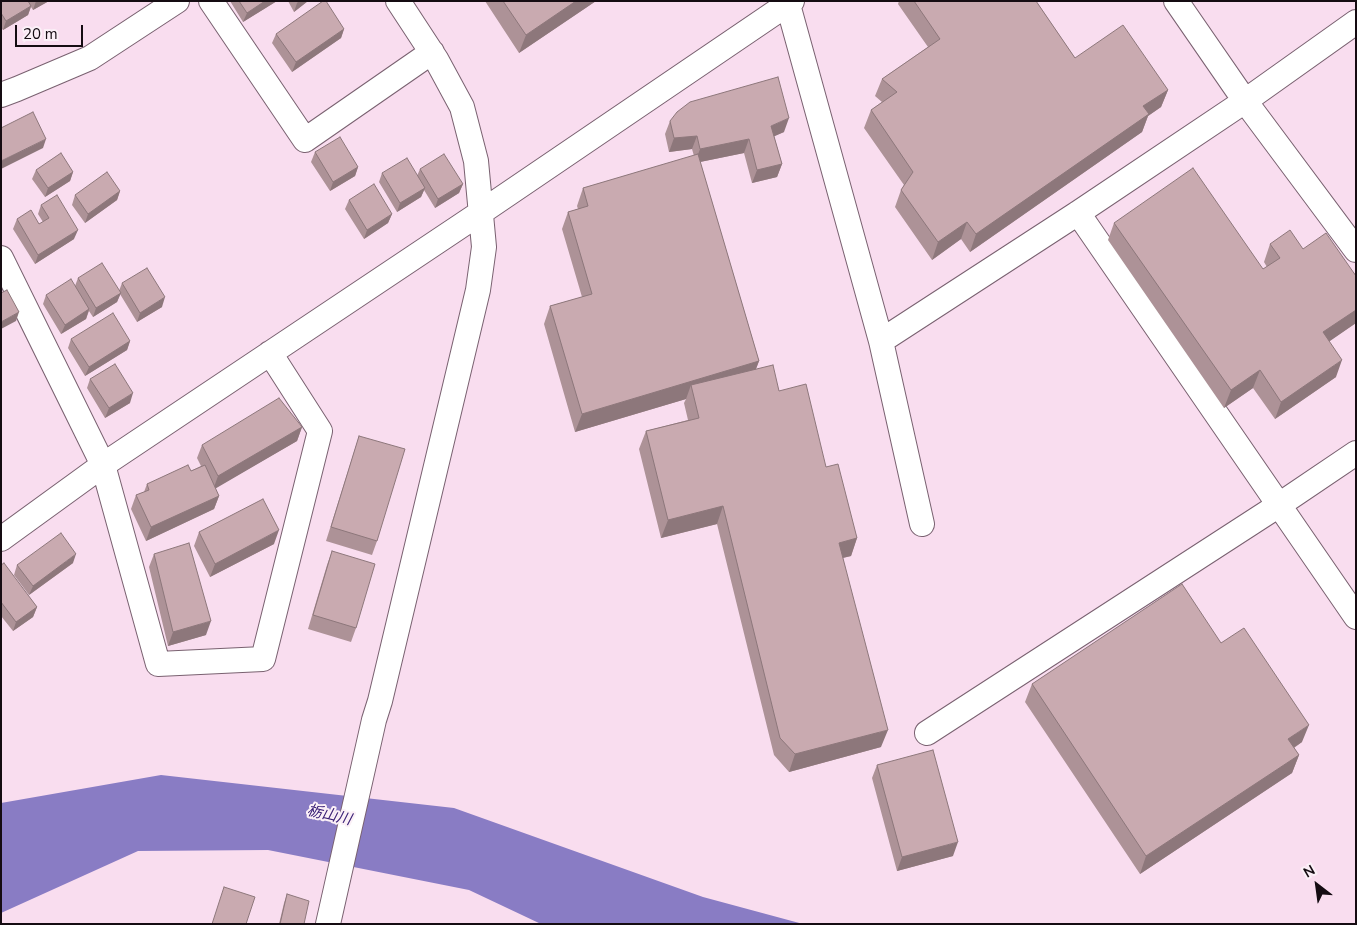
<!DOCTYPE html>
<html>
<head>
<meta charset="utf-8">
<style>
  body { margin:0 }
  #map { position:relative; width:1357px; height:925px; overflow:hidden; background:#f9ddef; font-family:"Nunito Sans",sans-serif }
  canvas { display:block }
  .frame { position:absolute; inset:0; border:2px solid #150c12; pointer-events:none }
  .north { position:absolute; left:1292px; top:860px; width:50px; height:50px; -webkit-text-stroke:4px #fbf0f7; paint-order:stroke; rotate:330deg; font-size:14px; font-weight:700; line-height:20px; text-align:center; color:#150c12 }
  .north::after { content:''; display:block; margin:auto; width:18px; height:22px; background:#150c12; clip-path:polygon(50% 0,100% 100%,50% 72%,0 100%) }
  .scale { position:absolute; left:15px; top:25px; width:68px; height:22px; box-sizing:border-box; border:2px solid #150c12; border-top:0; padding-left:6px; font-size:15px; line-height:18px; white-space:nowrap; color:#150c12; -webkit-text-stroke:4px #fbf0f7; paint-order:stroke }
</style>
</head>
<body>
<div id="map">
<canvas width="1357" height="925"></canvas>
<div class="frame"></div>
<div class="north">N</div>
<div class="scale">20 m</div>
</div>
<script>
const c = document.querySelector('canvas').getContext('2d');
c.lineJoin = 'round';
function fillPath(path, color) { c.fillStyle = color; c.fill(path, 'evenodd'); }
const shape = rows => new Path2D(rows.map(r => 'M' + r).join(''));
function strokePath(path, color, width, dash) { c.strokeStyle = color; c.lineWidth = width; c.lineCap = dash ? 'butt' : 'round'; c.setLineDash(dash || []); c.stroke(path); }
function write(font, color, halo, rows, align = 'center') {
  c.font = font + ' "Nunito Sans","Noto Sans JP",sans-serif'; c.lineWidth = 4; c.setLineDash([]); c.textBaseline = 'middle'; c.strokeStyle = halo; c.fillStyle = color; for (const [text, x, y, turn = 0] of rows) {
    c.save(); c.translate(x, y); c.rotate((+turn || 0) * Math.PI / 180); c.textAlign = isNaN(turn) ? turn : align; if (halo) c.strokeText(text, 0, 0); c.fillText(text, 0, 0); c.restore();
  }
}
fillPath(shape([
  [161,775,454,808,703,897,803,924,541,924,469,890,268,850,138,851,1,913,1,803]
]), '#897cc4');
const minor = shape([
  [211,1,305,140,432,52],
  [787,1,881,341,922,524],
  [1176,1,1245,101,1356,250],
  [1,95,17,89,90,58,177,1],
  [1078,213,1356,617],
  [1,258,103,465,158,664,263,659,320,431,270,353],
  [881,341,1078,213,1245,101,1356,22],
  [1,539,103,465,480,213,792,1],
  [927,733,1279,505,1356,453],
  [328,924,374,720,380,701,478,290,484,247,476,161,462,107,436,59,398,1]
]);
strokePath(minor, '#796170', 26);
strokePath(minor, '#fff', 24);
fillPath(shape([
  [1,1,49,1,33,10,31,7,28,15,3,30,1,28],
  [230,1,277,1,243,22],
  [288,1,308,1,294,12],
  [485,1,596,1,519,53],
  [899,1,1036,1,1075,58,1168,90,1161,107,1148,116,1142,132,970,252,961,239,932,260,895,207,901,190,904,185,864,128,871,110,882,102,875,96,882,79,928,47,898,4],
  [344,29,341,38,292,72,272,43,276,34],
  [670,121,784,132,774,136,782,164,777,177,752,183,744,153,700,162,759,361,756,369,779,391,826,467,857,538,851,556,843,558,881,747,789,772,774,755,717,524,661,538,639,449,646,431,688,420,684,403,686,399,575,432,544,324,550,306,582,297,562,229,568,212,578,209,577,206,583,188,694,156,692,149,669,152,665,134],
  [315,152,358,167,355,176,330,191,311,162],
  [420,169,463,184,459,193,435,208,424,190,421,197,397,212,379,182,382,173,417,176],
  [36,170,73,172,70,181,45,197,32,179],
  [120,191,117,200,85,223,72,205,75,195],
  [349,200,392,214,388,223,364,239,345,209],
  [41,205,74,239,35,264,13,229,17,219,39,224,43,222,38,214],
  [1114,223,1263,269,1267,267,1264,262,1270,244,1303,249,1356,276,1356,323,1329,341,1336,377,1275,419,1253,388,1224,408,1108,240],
  [78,278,119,291,122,283,162,307,137,322,120,294,117,302,93,317,89,311,86,319,61,334,43,304,46,295,75,286],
  [71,339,130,341,127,350,85,376,68,348],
  [90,379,130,403,105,418,87,388],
  [302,427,297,441,215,488,219,496,214,509,146,541,131,509,136,495,144,492,147,484,191,471,201,466,197,458,202,445],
  [359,436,377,541,372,555,326,541],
  [199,532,274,544,210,577,194,546],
  [332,551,356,628,351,642,308,629,327,565],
  [154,554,206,635,168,646,149,567],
  [73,563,29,595,14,575,17,565],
  [1,565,37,607,33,617,13,631,1,616],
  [1221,643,1302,742,1294,748,1299,755,1292,773,1140,874,1025,702,1032,684],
  [877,765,953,856,897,871,872,778],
  [287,894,304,924,279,924,284,903]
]), '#ad9297');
fillPath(shape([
  [36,1,49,1,33,10],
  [265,1,277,1,243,22,247,13],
  [299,1,308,1,294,12,297,3],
  [576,1,596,1,519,53,526,35],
  [31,6,28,15,3,30,6,21],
  [344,29,341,38,292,72,296,62],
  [1168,90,1161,107,1148,116,1142,132,970,252,976,234,1143,106],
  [789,118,784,132,766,140,771,126],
  [697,136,692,149,669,152,674,138],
  [46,139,43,148,1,169,1,161],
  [749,139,744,153,695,163,700,149],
  [782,164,777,177,752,183,757,170],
  [358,167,355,176,330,191,333,182],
  [73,172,70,181,45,197,48,188],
  [463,184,459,193,435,208,438,199],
  [425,188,421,197,397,212,400,203],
  [120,191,117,200,85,223,88,214],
  [392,214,388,223,364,239,367,230],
  [967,222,961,239,932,260,938,242],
  [78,230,74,239,35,264,38,255],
  [121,293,117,302,93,317,96,308],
  [165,297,162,307,137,322,140,313],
  [89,309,86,319,61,334,65,325],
  [1356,310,1356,323,1317,350,1323,332],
  [19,312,16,321,1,329,1,322],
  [130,341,127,350,85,376,89,367],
  [1342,360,1336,377,1275,419,1281,402],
  [759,361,752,379,691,385,686,399,575,432,582,414],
  [1260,370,1253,388,1224,408,1231,390],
  [133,393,130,403,105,418,109,408],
  [302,427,297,441,213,490,218,476],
  [219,496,214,509,146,541,151,527],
  [723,506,717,524,661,538,668,520],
  [279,530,274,544,210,577,215,564],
  [857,538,851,556,833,560,839,543],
  [76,554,73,563,29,595,33,586],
  [37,607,33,617,13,631,16,622],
  [211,621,206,635,168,646,173,632],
  [1309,725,1302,742,1281,756,1288,739],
  [888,730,881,747,789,772,795,754],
  [1299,755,1292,773,1140,874,1146,856],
  [958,842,953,856,897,871,902,857]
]), '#8d777b');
const building = shape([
  [1,1,28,1,31,6,6,21,1,13,1,1],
  [239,1,265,1,247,13,239,1],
  [323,1,326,1,344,29,296,62,276,34,323,1],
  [503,1,576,1,526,35,503,1],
  [914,1,1036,1,1075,58,1123,25,1168,90,1143,106,1149,114,976,234,967,222,938,242,901,190,913,172,871,110,897,92,882,79,940,39,914,1],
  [778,77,789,118,771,126,782,164,757,170,749,139,700,149,697,136,674,138,670,121,677,112,690,102,778,77],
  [33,112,46,139,1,161,1,128,33,112],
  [340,137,358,167,333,182,315,152,340,137],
  [61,153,73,172,48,188,36,170,61,153],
  [444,154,463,184,438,199,420,169,444,154],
  [698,154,759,361,582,414,550,306,592,294,568,212,588,206,583,188,698,154],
  [407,158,425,188,400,203,382,173,407,158],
  [1193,168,1263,269,1280,258,1270,244,1290,230,1303,249,1326,233,1356,276,1356,310,1323,332,1342,360,1281,402,1260,370,1231,390,1114,223,1193,168],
  [107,172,120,191,88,214,75,195,107,172],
  [374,184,392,214,367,230,349,200,374,184],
  [57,195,78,230,38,255,17,219,31,210,39,224,49,218,41,205,57,195],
  [102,263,121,293,96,308,78,278,102,263],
  [147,268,165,297,140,313,122,283,147,268],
  [71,279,89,309,65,325,46,295,71,279],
  [7,290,19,312,1,322,1,293,7,290],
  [113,313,130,341,89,367,71,339,113,313],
  [115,364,133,393,109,408,90,379,115,364],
  [773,365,779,391,806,384,826,467,838,464,857,538,839,543,888,730,795,754,780,738,723,506,668,520,646,431,699,418,691,385,773,365],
  [279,398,302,427,218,476,202,445,279,398],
  [359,436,405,449,377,541,331,527,359,436],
  [188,465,191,471,205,465,219,496,151,527,136,495,149,490,147,484,188,465],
  [263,499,279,530,215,564,199,532,263,499],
  [61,533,76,554,33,586,17,565,61,533],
  [189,543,211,621,173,632,154,554,189,543],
  [332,551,375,564,356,628,313,615,332,551],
  [4,563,37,607,16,622,1,602,1,565,4,563],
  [1182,584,1221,643,1244,628,1309,725,1288,739,1299,755,1146,856,1032,684,1182,584],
  [933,750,958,842,902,857,877,765,933,750],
  [224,887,255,897,246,924,212,924,224,887],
  [287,894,309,901,304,924,280,924,287,894]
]);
fillPath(building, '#c9aab0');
strokePath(building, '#8d777b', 1);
write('italic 15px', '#3a2076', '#fbf0f7', [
  ["栃山川",329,816,13]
]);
</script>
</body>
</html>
